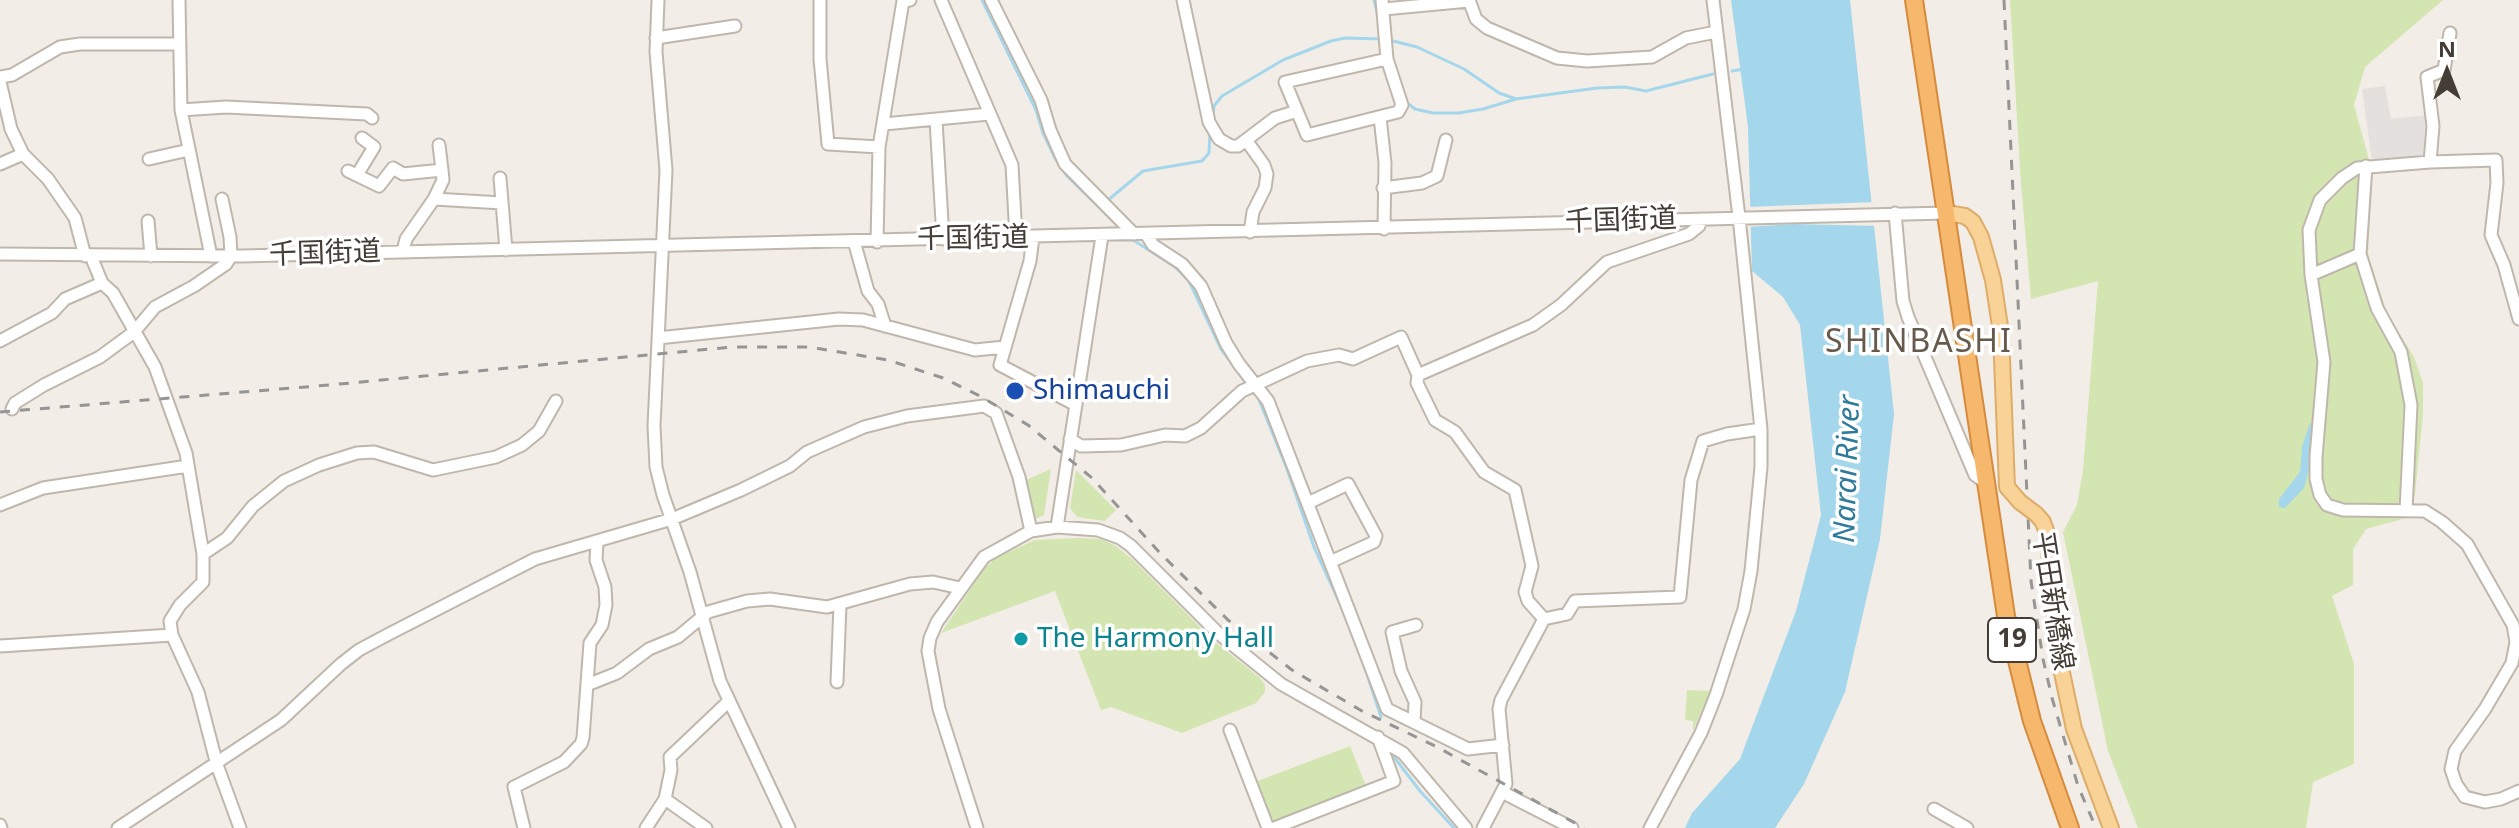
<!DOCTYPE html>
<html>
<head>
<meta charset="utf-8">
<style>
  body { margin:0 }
  #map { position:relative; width:2519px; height:828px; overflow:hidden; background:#f2ede6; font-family:"Noto Sans",sans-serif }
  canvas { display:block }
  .north { position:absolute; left:2407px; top:32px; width:80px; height:80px; -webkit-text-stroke:6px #fff; paint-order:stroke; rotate:0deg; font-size:22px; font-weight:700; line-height:32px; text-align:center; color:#443d36 }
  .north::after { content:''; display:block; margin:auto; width:28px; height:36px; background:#443d36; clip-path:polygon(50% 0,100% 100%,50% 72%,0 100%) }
</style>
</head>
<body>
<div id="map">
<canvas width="2519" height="828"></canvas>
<div class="north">N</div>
</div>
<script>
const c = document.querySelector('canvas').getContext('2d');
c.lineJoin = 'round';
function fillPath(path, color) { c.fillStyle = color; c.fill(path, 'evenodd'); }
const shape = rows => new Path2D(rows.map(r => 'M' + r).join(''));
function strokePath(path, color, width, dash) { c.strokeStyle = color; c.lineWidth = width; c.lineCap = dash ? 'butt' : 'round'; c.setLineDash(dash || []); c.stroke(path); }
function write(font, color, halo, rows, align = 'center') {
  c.font = font + ' "Noto Sans","Noto Sans JP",sans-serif'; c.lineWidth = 7; c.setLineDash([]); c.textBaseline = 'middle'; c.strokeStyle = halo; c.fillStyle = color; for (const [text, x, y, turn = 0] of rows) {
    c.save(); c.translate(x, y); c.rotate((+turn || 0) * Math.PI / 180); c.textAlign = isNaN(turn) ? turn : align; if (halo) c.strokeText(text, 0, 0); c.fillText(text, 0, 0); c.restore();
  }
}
fillPath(shape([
  [2010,0,2443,0,2365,67,2354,105,2372,171,2368,254,2387,313,2414,357,2423,383,2423,415,2415,494,2406,518,2366,529,2353,549,2353,585,2332,596,2354,664,2354,764,2313,782,2306,828,2138,828,2108,751,2063,532,2077,505,2083,471,2098,281,2031,299,2021,184],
  [1051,469,1044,515,1033,520,1024,481],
  [1076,470,1116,510,1105,521,1077,517,1070,508],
  [1077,538,1101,539,1116,546,1133,560,1214,641,1260,678,1265,685,1265,692,1256,703,1182,733,1111,707,1101,710,1055,591,941,633,984,569,996,558,1035,540],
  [1687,690,1710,691,1693,731,1693,721,1685,720],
  [1350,746,1366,786,1278,821,1270,818,1255,782]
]), '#d3e5b1');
fillPath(shape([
  [2385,86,2391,119,2426,115,2423,157,2372,160,2362,89]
]), '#e3e0de');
fillPath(shape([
  [1731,0,1850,0,1894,414,1880,539,1845,692,1804,784,1775,828,1685,828,1692,813,1740,759,1796,611,1821,515,1800,325,1783,297,1752,271,1748,127],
  [2310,423,2314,423,2317,439,2304,488,2285,508,2279,507,2279,499,2300,472,2302,447]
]), '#a5d7ec');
fillPath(shape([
  [1876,202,1879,226,1793,224,1747,227,1746,207]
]), '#f2ede6');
strokePath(shape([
  [982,0,1036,110,1043,133,1056,160,1067,176,1122,230],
  [1374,0,1378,16],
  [1389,40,1417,47,1464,69,1499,93,1516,99],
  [1732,71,1744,69],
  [1406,102,1415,109,1433,113,1459,113,1483,109,1516,99,1597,88,1625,87,1646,91,1713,74],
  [1213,116,1214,106,1222,96,1283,60,1331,41,1345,38,1382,39],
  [1107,201,1143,171,1202,161,1209,153,1210,131],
  [1130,238,1175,267,1189,281,1221,349,1247,384],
  [1252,390,1258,397,1287,469,1314,547,1342,608],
  [1361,656,1381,717],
  [1394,757,1420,791,1454,828]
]), '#a5d7ec', 3);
const minor = shape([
  [179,0,181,110,211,256],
  [658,0,656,52,666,170,654,426,656,467,663,495,690,572,720,681,789,828],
  [820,0,820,59,828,144,879,147],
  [941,0,1012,165,1016,237],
  [991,0,1041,100,1050,130,1065,164,1134,234],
  [1183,0,1209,122,1219,139,1231,146,1238,146,1275,118,1297,111],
  [1382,0,1387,59,1402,105,1398,112,1307,135,1285,82,1387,59],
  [1469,0,1476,19,1487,28,1557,58,1587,61,1652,57,1686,38,1716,32],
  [1384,9,1469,1],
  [656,38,735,26],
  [0,77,12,75,60,47,80,44,179,44],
  [0,82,11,129,23,154,48,179,75,218,85,256],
  [181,110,226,107,367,114,372,118],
  [1380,117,1385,163,1384,229],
  [936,120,943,239],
  [884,124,989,114],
  [1246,140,1264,165,1267,174,1265,188,1253,212,1250,232],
  [439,145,442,170],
  [149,159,189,150],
  [2430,162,2433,126,2427,77,2444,70,2450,33],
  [0,164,23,154],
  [2366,166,2360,254,2377,308,2401,352,2411,405,2406,511],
  [348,171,379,186,393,168,403,174,442,170,443,180,434,199,406,239,403,251],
  [357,175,374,147,362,138],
  [500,178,506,250],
  [1383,188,1422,183,1437,176,1446,140],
  [434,199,502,203],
  [1895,213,1903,301,1908,317,1975,475,1986,483],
  [148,221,151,256],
  [1146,234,1153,245,1182,264,1201,286,1226,343,1239,364,1268,401,1387,709,1468,749,1503,745],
  [1033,237,1030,261,1000,365,1076,405],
  [854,241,868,291,878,304,885,326],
  [877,242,879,147,903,1,910,0],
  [0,254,242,256,1946,213],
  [91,256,102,283,113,293,155,367,186,453,203,554,203,582,180,605,170,621,172,635,198,692,217,765,240,828],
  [2311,275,2360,254],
  [2519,319,2504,265,2491,235,2497,183,2496,160,2430,162,2357,168,2342,178,2320,200,2309,230,2311,275,2324,362,2316,457,2316,479,2320,495,2327,505,2343,510,2425,511,2442,522,2467,544,2513,625,2516,642,2512,663,2485,709,2455,751,2451,769,2456,784,2465,797,2485,802,2501,799,2519,791],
  [658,338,839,319,863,320,975,350,1005,347],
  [0,341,52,313,65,299,102,283],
  [1418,375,1533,325,1561,305,1607,262,1689,234,1699,226,1701,219],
  [12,409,15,403,44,385,100,357,134,332,155,307,194,286,226,264,231,256,230,237,222,199],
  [1070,439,1081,446,1121,445,1165,435,1185,436,1201,428,1242,391,1253,386,1307,361,1339,355,1353,359,1401,337,1418,375,1417,383,1435,420,1455,432,1484,472,1515,490,1532,566,1525,592,1528,601,1544,619],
  [1308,503,1348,484,1376,536,1374,542,1330,562],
  [0,505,43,488,188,466],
  [1057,527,1102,236],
  [203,554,227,538,253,506,284,481,319,465,357,453,374,452,433,470,496,457,522,445,539,431,556,401],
  [0,646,172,635],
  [837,682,840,605],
  [587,685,617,673,649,649,678,637,708,612,747,601,770,599,827,607,910,584,933,582,960,588],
  [1414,722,1415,702,1401,671,1392,632,1416,625],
  [1230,730,1268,828],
  [1502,792,1572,828],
  [665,799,706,828],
  [1934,809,1967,828],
  [0,825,1,828],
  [118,828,281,720,341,664,359,650,387,635,535,559,672,519,741,490,790,466,807,452,864,427,907,416,984,406,996,413,1019,477,1031,531],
  [524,828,514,787,564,762,581,744,583,738,590,643,602,625,606,605,605,587,596,560,597,543],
  [646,828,665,799,671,770,670,757,729,701],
  [977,828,939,709,928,651,930,638,937,622,984,557,1031,531,1057,527,1098,530,1120,538,1131,546,1218,633,1281,684,1403,753,1466,828],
  [1274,828,1394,781,1378,737],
  [1483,828,1506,784,1499,709,1501,700,1544,619,1567,614,1575,601,1680,597,1691,480,1703,441,1727,434,1761,429],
  [1650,828,1701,733,1716,695,1744,609,1751,571,1761,467,1761,429,1739,217,1713,0]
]);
const major = shape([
  [1946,213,1965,216,1973,222,1981,237,1993,280,2001,333,2007,487,2020,502],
  [2036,514,2043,522,2048,536,2058,654,2074,729,2111,828]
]);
const highway = shape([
  [1914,0,2006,616,2032,721,2070,828]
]);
strokePath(minor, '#c0b7ac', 15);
strokePath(major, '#ddad69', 18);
strokePath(highway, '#d58b3d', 20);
strokePath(minor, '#fff', 11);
strokePath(major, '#f9d298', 14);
strokePath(highway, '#f6b86d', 16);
strokePath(shape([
  [2004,0,2031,581,2043,659,2052,698,2078,786,2096,828],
  [0,412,329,385,732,347,809,347,888,360,943,378,980,396,1028,425,1092,478,1160,553,1228,620,1292,670,1362,711,1437,747,1584,828]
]), '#959595', 3, [10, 10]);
const majorBridge = shape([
  [2020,502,2036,514]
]);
strokePath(majorBridge, '#ddad69', 18, []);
strokePath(majorBridge, '#f9d298', 14);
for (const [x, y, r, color] of [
  [1015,391,10,"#1a4fb4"],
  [1021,639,8,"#0f9aa8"]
]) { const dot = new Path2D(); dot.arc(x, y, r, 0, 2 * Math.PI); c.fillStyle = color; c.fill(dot); strokePath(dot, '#fff', 3); }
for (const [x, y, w] of [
  [2012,640,48]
]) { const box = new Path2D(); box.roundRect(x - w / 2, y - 22, w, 44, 6); c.fillStyle = '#fff'; c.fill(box); strokePath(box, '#443d36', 2); }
write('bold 26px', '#443d36', null, [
  ["19",2012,640]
]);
write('28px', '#443d36', '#fff', [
  ["千国街道",1621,221,-2],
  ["千国街道",973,239,-1],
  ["千国街道",325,254,-2],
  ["平田新橋線",2052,601,81]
]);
write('28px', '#164399', '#fff', [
  ["Shimauchi",1033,391]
], 'left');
write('28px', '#0d838f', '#fff', [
  ["The Harmony Hall",1037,639]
], 'left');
write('italic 30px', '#307b9c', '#fff', [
  ["Narai River",1848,469,-88]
]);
c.letterSpacing = '2px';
write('32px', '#675a4d', '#fff', [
  ["SHINBASHI",1919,343]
]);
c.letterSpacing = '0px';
</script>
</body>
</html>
